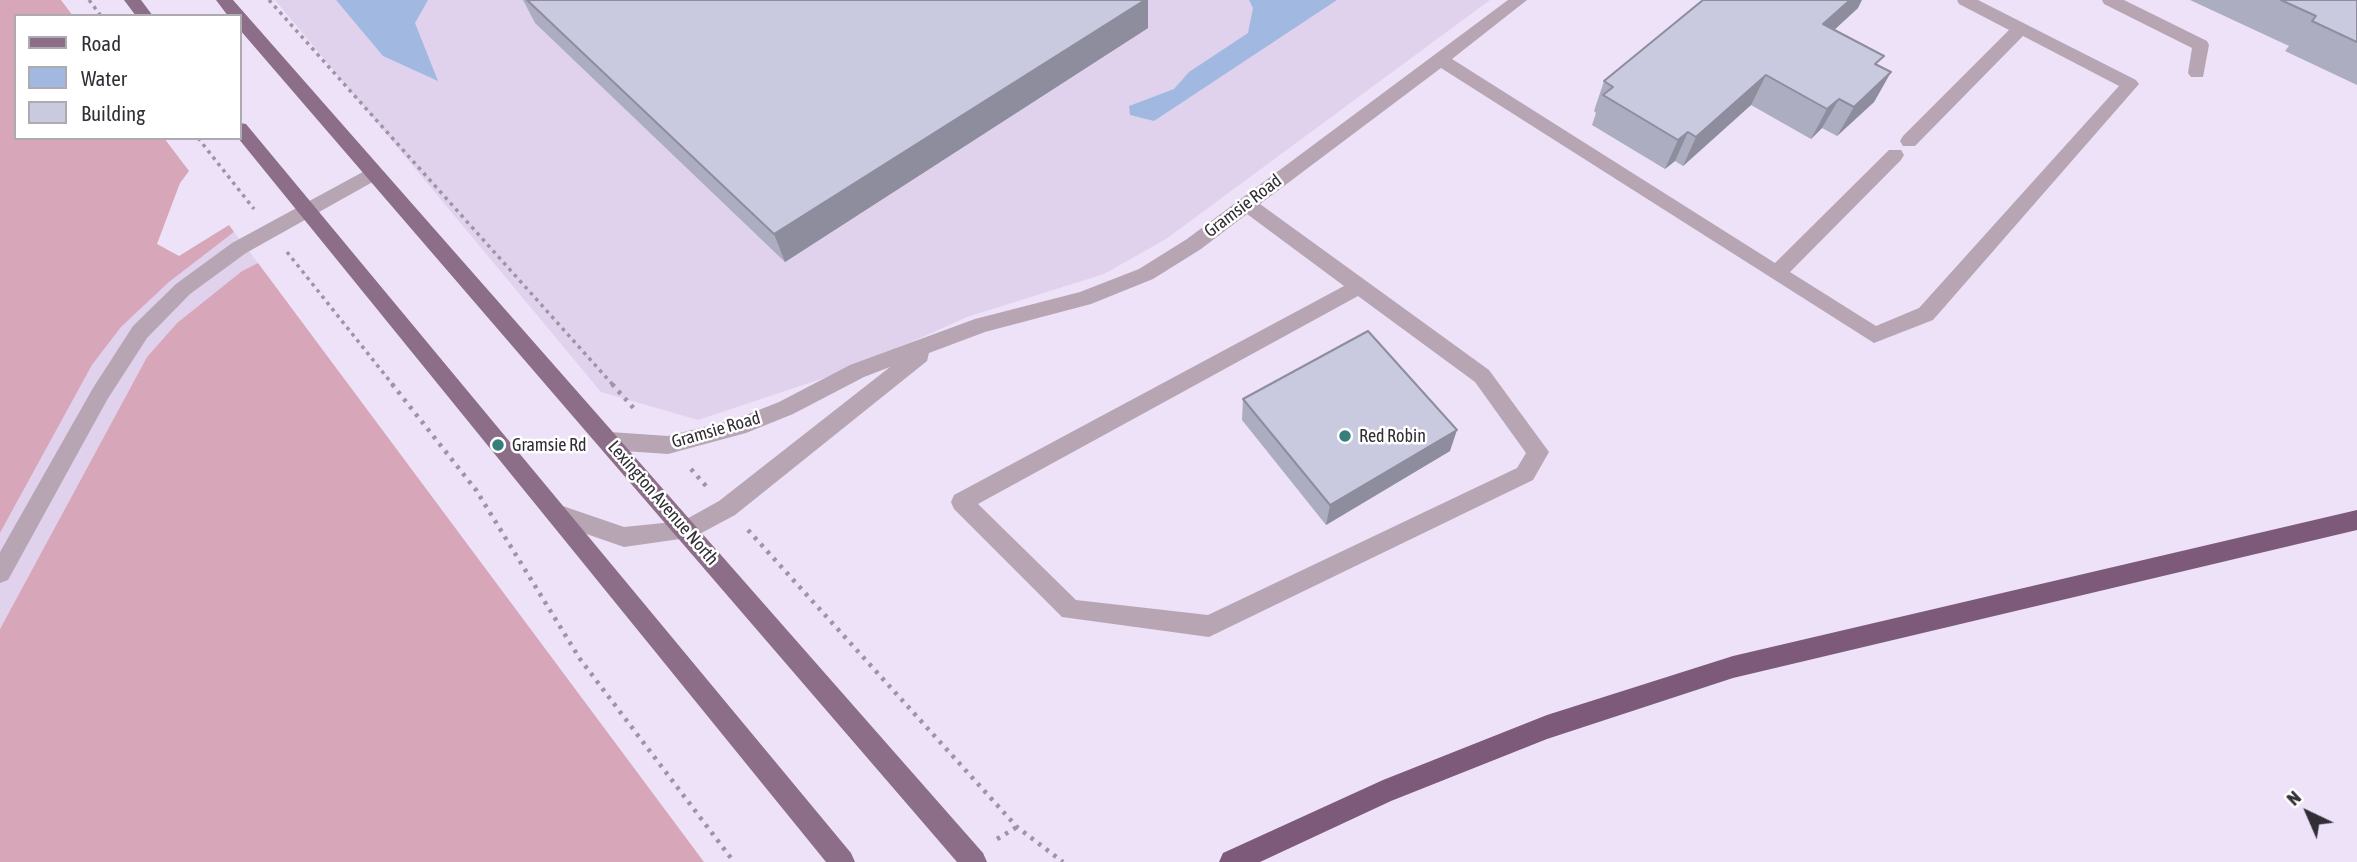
<!DOCTYPE html>
<html>
<head>
<meta charset="utf-8">
<style>
  body { margin:0 }
  #map { position:relative; width:2357px; height:862px; overflow:hidden; background:#ede2f8; font-family:"Asap Condensed",sans-serif }
  canvas { display:block }
  .legend { position:absolute; left:14px; top:14px; width:228px; height:126px; box-sizing:border-box; background:#fff; border:2px solid #adabaf; margin:0; padding:9px 12px; list-style:none; font-size:21px; color:#322e36 }
  .legend li { display:flex; align-items:center; gap:14px; height:35px }
  .legend b { width:35px; border:2px solid #adabaf }
  .north { position:absolute; left:2273px; top:778px; width:70px; height:70px; -webkit-text-stroke:5px #fff; paint-order:stroke; rotate:316deg; font-size:19px; font-weight:700; line-height:28px; text-align:center; color:#322e36 }
  .north::after { content:''; display:block; margin:auto; width:24px; height:32px; background:#322e36; clip-path:polygon(50% 0,100% 100%,50% 72%,0 100%) }
</style>
</head>
<body>
<div id="map">
<canvas width="2357" height="862"></canvas>
<ul class="legend">
<li><b style="height:9px;background:#8c6e88"></b>Road</li>
<li><b style="height:19px;background:#a1b9e1"></b>Water</li>
<li><b style="height:19px;background:#c9c9e0"></b>Building</li>
</ul>
<div class="north">N</div>
</div>
<script>
const c = document.querySelector('canvas').getContext('2d');
c.lineJoin = 'round';
function fillPath(path, color) { c.fillStyle = color; c.fill(path, 'evenodd'); }
const shape = rows => new Path2D(rows.map(r => 'M' + r).join(''));
function strokePath(path, color, width, dash) { c.strokeStyle = color; c.lineWidth = width; c.lineCap = dash ? 'butt' : 'round'; c.setLineDash(dash || []); c.stroke(path); }
function write(font, color, halo, rows, align = 'center') {
  c.font = font + ' "Asap Condensed",sans-serif'; c.lineWidth = 5; c.setLineDash([]); c.textBaseline = 'middle'; c.strokeStyle = halo; c.fillStyle = color; for (const [text, x, y, turn = 0] of rows) {
    c.save(); c.translate(x, y); c.rotate((+turn || 0) * Math.PI / 180); c.textAlign = isNaN(turn) ? turn : align; if (halo) c.strokeText(text, 0, 0); c.fillText(text, 0, 0); c.restore();
  }
}
fillPath(shape([
  [275,0,1490,0,1166,239,1104,274,967,317,851,369,698,420,601,392],
  [234,232,258,263,242,271,177,323,147,357,0,629,0,533,92,365,121,327,169,282]
]), '#e0d2ed');
fillPath(shape([
  [0,0,61,0,73,16,16,16,16,138,164,138,189,171,180,183,157,244,179,256,229,225,234,232,169,282,121,327,92,365,0,533],
  [258,263,704,862,0,862,0,629,147,357,177,323,242,271]
]), '#d8a6b9');
fillPath(shape([
  [336,0,428,0,415,23,438,81,383,56],
  [1249,0,1337,0,1154,121,1130,115,1129,106,1174,89,1189,72,1248,33,1253,8]
]), '#a1b9e1');
strokePath(shape([
  [89,0,101,16],
  [269,0,613,385],
  [198,138,254,209],
  [287,252,393,385]
]), '#9d95a5', 3.5, [3.5, 4.5]);
strokePath(shape([
  [392,384,476,490,580,659,734,862],
  [612,384,637,412],
  [691,469,706,486],
  [748,530,1017,827,1063,862],
  [997,839,1017,827]
]), '#9d95a5', 4.5, [3.5, 6]);
fillPath(shape([
  [1508,0,1527,0,1452,59,1775,263,1889,150,1901,150,1904,155,1901,160,1790,272,1876,326,1919,308,2119,86,2023,36,1915,146,1903,146,1900,141,1903,136,2009,30,1959,4,1957,0,1978,0,2136,80,2139,84,1933,320,1874,343,1441,68,1260,204,1489,370,1549,452,1533,480,1209,637,1062,617,954,509,951,502,954,495,1344,286,1247,214,1201,249,1153,279,1091,304,985,332,929,353,927,361,735,515,694,537,624,547,549,521,546,514,549,507,557,504,624,527,683,521,719,501,890,367,864,377,793,414,746,433,668,454,610,450,603,447,599,441,603,435,610,432,668,436,736,419,779,402,850,365,975,319,1080,292,1139,269,1187,239,1508,0],
  [1358,296,1475,382,1526,453,1517,468,1208,615,1076,600,978,504,1358,296],
  [2102,0,2124,0,2207,41,2209,45,2203,77,2191,77,2188,73,2192,48,2104,4,2102,0],
  [372,167,378,169,381,174,378,179,246,253,190,294,147,338,107,400,8,580,0,583,0,552,93,388,133,326,176,284,232,243,372,167]
]), '#b7a5b4');
fillPath(shape([
  [124,0,141,0,153,16,136,16,124,0],
  [216,0,233,0,983,853,987,862,957,862,240,30,240,16,228,16,216,0],
  [240,123,246,124,851,853,855,862,826,862,238,138,240,138,240,123]
]), '#8c6e88');
fillPath(shape([
  [2357,510,2357,530,1733,678,1547,739,1391,801,1260,862,1219,862,1223,853,1383,780,1547,715,1733,656,2357,510]
]), '#7d5a79');
fillPath(shape([
  [523,0,1148,0,1148,28,785,262,535,23],
  [2190,0,2357,0,2357,85,2285,51,2289,46],
  [1858,8,1834,30,1878,65,1891,72,1874,102,1837,136,1822,128,1811,139,1751,105,1683,166,1675,161,1665,169,1592,125,1596,113,1594,111,1604,81],
  [1243,399,1450,451,1326,525,1242,420]
]), '#adadc1');
fillPath(shape([
  [1145,0,1148,0,1148,28,785,262,774,234],
  [1850,0,1862,0,1858,8,1808,54,1823,24],
  [1891,72,1874,102,1837,136,1854,107],
  [1766,75,1751,105,1683,166,1696,137],
  [1839,99,1822,128,1811,139,1827,109],
  [1688,132,1675,161,1665,169,1678,140],
  [1457,430,1450,451,1326,525,1330,505]
]), '#8d8d9d');
const building = shape([
  [527,0,1145,0,774,234,527,0],
  [1703,0,1850,0,1823,24,1884,56,1875,64,1891,72,1854,107,1839,99,1827,109,1766,75,1696,137,1688,132,1678,140,1603,95,1613,87,1604,81,1703,0],
  [2281,0,2357,0,2357,42,2312,21,2316,16,2281,0],
  [1368,331,1457,430,1330,505,1243,399,1368,331]
]);
fillPath(building, '#c9c9e0');
strokePath(building, '#8d8d9d', 2);
for (const [x, y, r, color] of [
  [1345,436,7,"#377f7c"],
  [498,445,7,"#377f7c"]
]) { const dot = new Path2D(); dot.arc(x, y, r, 0, 2 * Math.PI); c.fillStyle = color; c.fill(dot); strokePath(dot, '#fff', 2.5); }
write('18px', '#322e36', '#fff', [
  ["Gramsie Road",1243,206,-37],
  ["Gramsie Road",716,430,-16],
  ["Lexington Avenue North",663,503,49]
]);
write('18px', '#322e36', '#fff', [
  ["Red Robin",1359,436],
  ["Gramsie Rd",512,445]
], 'left');
</script>
</body>
</html>
